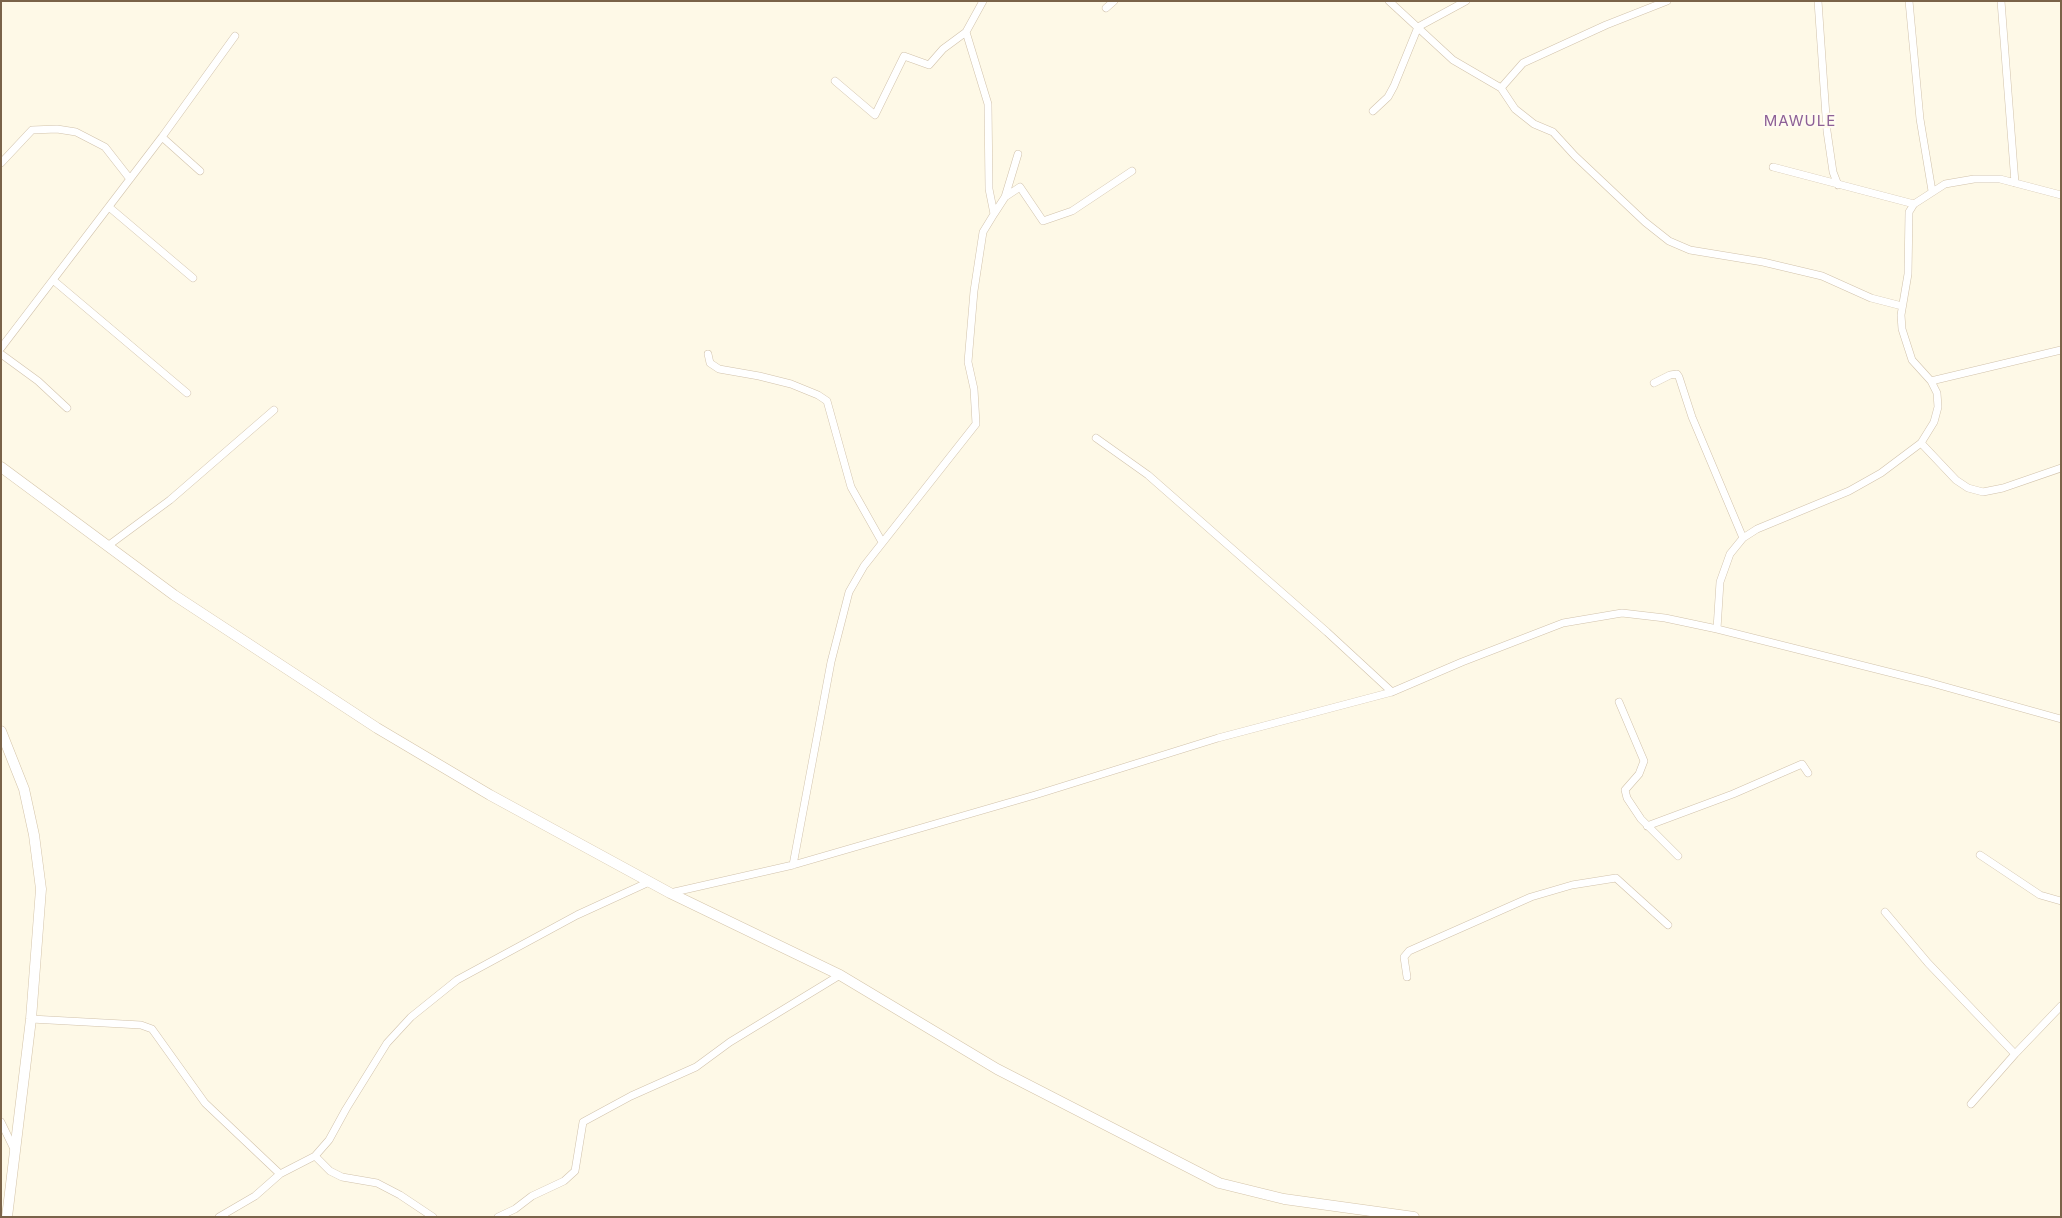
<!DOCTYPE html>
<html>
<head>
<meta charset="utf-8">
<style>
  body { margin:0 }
  #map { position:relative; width:2062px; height:1218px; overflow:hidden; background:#fef9e7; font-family:Inter,sans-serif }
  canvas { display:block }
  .frame { position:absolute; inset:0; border:2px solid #7a6349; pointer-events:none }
</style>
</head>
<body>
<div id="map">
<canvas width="2062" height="1218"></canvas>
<div class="frame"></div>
</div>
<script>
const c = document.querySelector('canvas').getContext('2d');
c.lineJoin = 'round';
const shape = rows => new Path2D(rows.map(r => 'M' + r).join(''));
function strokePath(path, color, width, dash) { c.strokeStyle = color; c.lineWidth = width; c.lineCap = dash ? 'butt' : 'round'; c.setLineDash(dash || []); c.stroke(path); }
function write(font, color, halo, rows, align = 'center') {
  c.font = font + ' Inter,sans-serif'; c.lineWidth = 4.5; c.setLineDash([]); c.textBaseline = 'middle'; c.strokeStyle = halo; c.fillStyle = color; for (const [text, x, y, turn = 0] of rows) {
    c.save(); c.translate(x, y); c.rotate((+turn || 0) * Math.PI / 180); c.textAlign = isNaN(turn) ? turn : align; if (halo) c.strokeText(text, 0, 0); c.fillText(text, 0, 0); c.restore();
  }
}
const street = shape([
  [1389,1,1453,60,1501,88,1515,109,1534,124,1553,132,1575,156,1645,222,1669,241,1690,250,1763,262,1822,276,1871,298,1902,306],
  [1818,1,1827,131,1833,172,1838,185],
  [1909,1,1920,119,1932,191],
  [2001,1,2015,183],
  [1106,8,1114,1],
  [835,81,875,115,904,56,929,65,943,49,966,32],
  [1501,88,1523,63,1606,25,1667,1],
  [1373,111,1388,97,1394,86,1418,27,1466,1],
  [162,137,200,171],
  [1,163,32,130,57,129,76,132,105,147,130,179],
  [1773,167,1914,204],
  [1005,197,1020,187,1043,221,1072,211,1132,171],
  [109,207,193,278],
  [994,214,1005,197,1018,154],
  [53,280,187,393],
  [1,348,162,137,235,36],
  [1,354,38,381,67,408],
  [708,354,710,363,719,369,759,376,791,384,818,395,827,401,851,487,882,542],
  [1931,381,2061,350],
  [1654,383,1670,375,1677,374,1679,377,1692,417,1743,538],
  [1096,438,1148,475,1327,632,1392,692],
  [1921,443,1956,480,1968,488,1983,492,2003,488,2061,468],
  [109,545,170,500,274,410],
  [1717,629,1720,582,1730,554,1743,538,1757,529,1849,491,1881,473,1921,443,1934,422,1938,407,1937,393,1931,381,1912,360,1902,329,1901,315,1908,274,1909,212,1914,204,1945,184,1974,179,2000,179,2061,195],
  [1619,702,1644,761,1639,774,1625,790,1627,798,1641,819,1678,856],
  [1647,826,1733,794,1802,764,1808,773],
  [1980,855,2040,895,2061,901],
  [793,865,831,662,849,592,864,566,976,424,974,389,968,362,974,291,983,232,994,214,989,189,988,104,966,32,983,1],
  [670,893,793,865,1035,795,1218,738,1392,692,1462,662,1563,623,1622,613,1665,618,1717,629,1928,682,2061,719],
  [1885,912,1928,963,2015,1054,2061,1006],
  [1407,977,1404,957,1409,951,1531,897,1572,885,1616,878,1668,925],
  [31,1019,141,1025,152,1029,205,1103,280,1174],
  [1971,1104,2015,1054],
  [1,1122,14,1149],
  [315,1156,330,1171,342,1177,377,1183,400,1195,433,1217],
  [219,1217,255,1196,280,1174,315,1156,329,1140,346,1109,387,1043,411,1017,457,980,577,915,649,882],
  [498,1217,515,1209,532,1196,564,1181,575,1171,583,1122,631,1096,696,1067,730,1042,840,975]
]);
const secondary = shape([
  [1,467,174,595,377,728,490,795,670,893,840,975,997,1069,1219,1183,1284,1199,1414,1217],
  [1,731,24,789,34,835,41,889,31,1019,7,1217]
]);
strokePath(street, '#d1c2ab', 8);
strokePath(secondary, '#d4c4a9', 11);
strokePath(street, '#fff', 7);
strokePath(secondary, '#fff', 10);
c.letterSpacing = '1px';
write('15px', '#8d6097', '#fffbef', [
  ["MAWULE",1800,121]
]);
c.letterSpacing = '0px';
</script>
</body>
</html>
